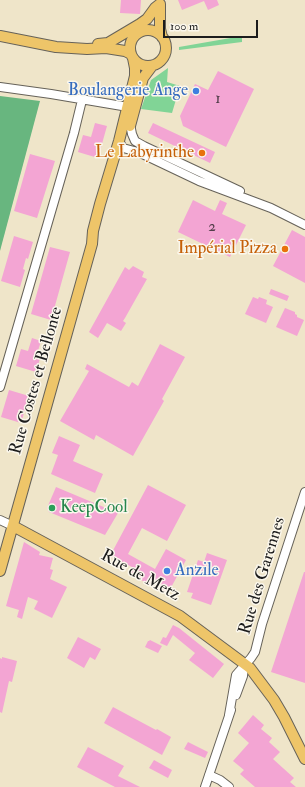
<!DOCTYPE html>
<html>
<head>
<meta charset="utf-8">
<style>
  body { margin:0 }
  #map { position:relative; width:305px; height:787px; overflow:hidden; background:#efe5c9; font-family:"IM FELL Double Pica",serif }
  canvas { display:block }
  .scale { position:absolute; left:163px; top:20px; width:95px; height:18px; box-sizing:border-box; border:2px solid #1c1c1c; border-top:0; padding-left:5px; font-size:12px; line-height:14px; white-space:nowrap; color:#1c1c1c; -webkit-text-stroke:3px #fbf7ec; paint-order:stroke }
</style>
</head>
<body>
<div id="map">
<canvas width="305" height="787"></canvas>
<div class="scale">100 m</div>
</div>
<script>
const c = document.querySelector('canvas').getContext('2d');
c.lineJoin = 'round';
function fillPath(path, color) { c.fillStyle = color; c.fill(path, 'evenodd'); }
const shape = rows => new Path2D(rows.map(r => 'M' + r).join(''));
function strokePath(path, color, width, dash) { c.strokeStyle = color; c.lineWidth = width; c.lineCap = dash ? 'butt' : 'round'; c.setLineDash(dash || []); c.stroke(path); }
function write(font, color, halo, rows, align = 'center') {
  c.font = font + ' "IM FELL Double Pica",serif'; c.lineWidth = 3; c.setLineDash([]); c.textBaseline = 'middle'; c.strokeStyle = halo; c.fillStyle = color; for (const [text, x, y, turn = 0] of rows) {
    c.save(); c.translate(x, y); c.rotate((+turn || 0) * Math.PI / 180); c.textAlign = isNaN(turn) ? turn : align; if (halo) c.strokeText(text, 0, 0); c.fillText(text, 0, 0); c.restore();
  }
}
fillPath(shape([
  [242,36,242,42,179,50,179,47],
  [168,68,167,82,180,86,172,113,141,109,151,80]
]), '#81d496');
fillPath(shape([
  [0,96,40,101,0,251]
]), '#68b67f');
fillPath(shape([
  [121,0,141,0,140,14,120,13],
  [178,0,217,0,219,5,208,10,204,1,182,10],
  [218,71,254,89,226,147,183,126,180,116,195,84,208,90],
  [95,123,107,126,98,158,78,152,83,135,91,137],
  [153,123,215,152,210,163,148,133],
  [30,154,55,161,37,218,14,211],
  [193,200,215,211,220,200,227,203,222,214,246,225,230,257,178,232],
  [292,230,305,237,305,283,273,266],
  [14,236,33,242,28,259,26,258,23,269,25,270,20,287,1,281],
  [50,247,70,252,51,320,31,314],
  [133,266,144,272,142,277,147,279,125,318,123,321,126,323,121,331,107,323,98,338,89,332,125,267,129,270],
  [271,289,289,296,287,301,269,294],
  [253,297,258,299,259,297,267,300,266,304,273,307,266,323,245,314],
  [285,308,295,312,295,314,297,315,297,317,304,320,297,336,276,327],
  [32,338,41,341,37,354,41,355,36,372,16,366,21,349,28,351],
  [160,344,185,357,162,399,164,401,133,456,96,435,94,440,60,421,89,371,85,369,87,364,129,387,132,382,138,386],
  [9,390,29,396,21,423,1,417],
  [59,436,80,445,73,461,103,474,95,493,51,474,58,455,52,453],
  [148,485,186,505,167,541,142,528,128,554,155,569,166,549,186,560,168,593,166,594,163,592,163,586,161,585,156,584,152,586,128,573,132,567,110,556],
  [56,487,118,513,105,535,49,512,47,508],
  [24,542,40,552,39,555,53,558,50,569,53,570,50,579,67,587,52,618,34,609,38,601,28,597,22,619,17,617,19,610,6,606],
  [207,553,227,560,211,605,191,598,193,593,187,592,198,560,204,562],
  [304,572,305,572,305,683,271,672],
  [173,625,179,628,224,664,213,678,189,660,195,653,173,635,167,646,160,643,163,637,166,638],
  [78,637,101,649,95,660,90,657,84,668,67,658],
  [150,640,162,646,158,653,145,647,148,641,149,641],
  [2,657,17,661,12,682,9,681,2,713,0,712,0,658,2,659],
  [113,707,156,730,157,729,171,737,162,755,104,723],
  [253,715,264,725,261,729,272,738,269,742,280,752,273,759,294,778,290,782,296,787,255,787,240,774,244,770,233,761,249,743,238,733],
  [188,742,208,752,205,758,184,749],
  [88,747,124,766,118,776,140,787,115,787,77,767],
  [154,760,172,770,168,778,149,768]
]), '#f3a5d3');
const minor = shape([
  [0,87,51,94,128,107],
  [130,124,132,134,135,141,144,146,240,191],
  [119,141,123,148,138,152,199,181,271,208,305,225],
  [0,387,74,133,82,100],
  [0,520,13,526],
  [236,695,243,676,244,666],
  [229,715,236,675,251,658,255,652,262,624,305,492],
  [209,775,220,780,229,787],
  [205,787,231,710]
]);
const major = shape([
  [160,4,160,29,162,37],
  '130 48a18 18 0 1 1 36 0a18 18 0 1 1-36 0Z',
  [0,36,56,47,87,49,106,48,125,51,131,54],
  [98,44,108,43,140,24,147,19,155,8,160,4],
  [130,126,143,78,152,66],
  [13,526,180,616,250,668,274,700,284,717,305,759],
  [0,571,92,244,93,231,100,204,119,141,135,76,135,68,133,58]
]);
strokePath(minor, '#666259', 10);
strokePath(major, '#666259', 12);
strokePath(minor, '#fff', 8);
strokePath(major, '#eec569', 10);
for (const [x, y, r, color] of [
  [196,91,4,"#3f7fe0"],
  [202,153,4,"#e8710a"],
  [285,249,4,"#e8710a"],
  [52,508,4,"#2e9e5b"],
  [167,571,4,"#3f7fe0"]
]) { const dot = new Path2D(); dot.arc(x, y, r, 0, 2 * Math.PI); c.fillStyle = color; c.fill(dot); strokePath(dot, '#fbf7ec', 1.5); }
write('15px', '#523e4a', null, [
  ["1",218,100],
  ["2",212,228]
]);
write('17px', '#366cbe', '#fbf7ec', [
  ["Boulangerie Ange",188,91],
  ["Anzile",175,571,"left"]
], 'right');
write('17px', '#c56008', '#fbf7ec', [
  ["Le Labyrinthe",194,153],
  ["Impérial Pizza",277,249]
], 'right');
write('17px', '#1c1c1c', '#fbf7ec', [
  ["Rue Costes et Bellonte",37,381,-74],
  ["Rue de Metz",140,576,29],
  ["Rue des Garennes",263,576,-73]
]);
write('17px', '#27864d', '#fbf7ec', [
  ["KeepCool",60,508]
], 'left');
</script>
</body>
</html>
